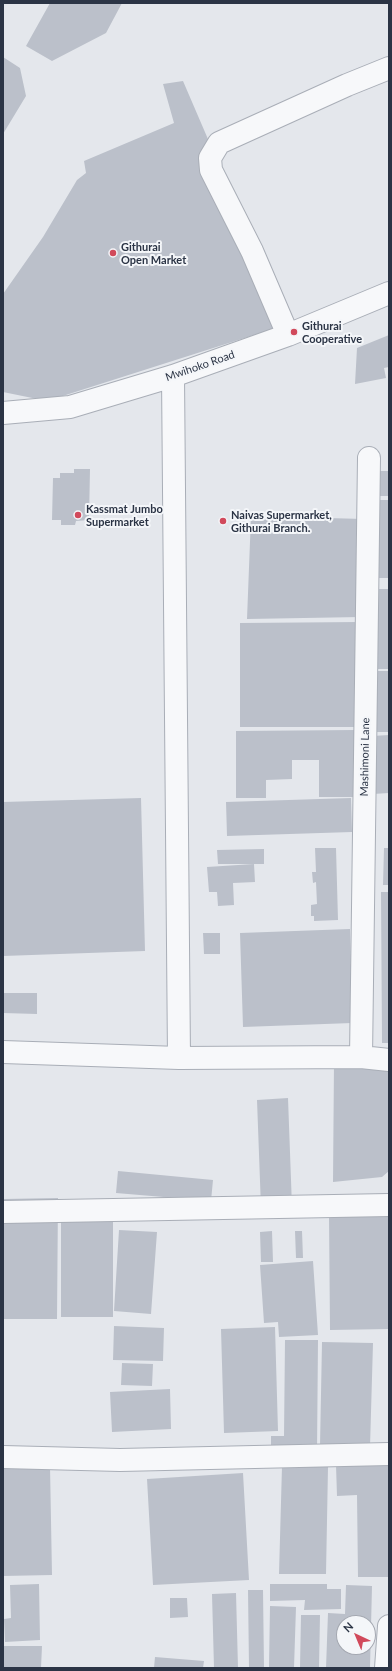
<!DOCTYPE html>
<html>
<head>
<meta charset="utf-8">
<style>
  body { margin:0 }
  #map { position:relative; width:392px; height:1671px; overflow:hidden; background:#e4e7ec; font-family:Lato,sans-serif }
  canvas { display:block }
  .frame { position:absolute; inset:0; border:4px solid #2b3445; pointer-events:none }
  .north { position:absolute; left:336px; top:1615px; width:40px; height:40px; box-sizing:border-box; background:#f4f6f9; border:1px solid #a4a8b1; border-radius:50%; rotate:316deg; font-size:11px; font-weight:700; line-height:16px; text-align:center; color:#2b3445 }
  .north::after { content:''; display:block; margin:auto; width:14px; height:18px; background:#d1495b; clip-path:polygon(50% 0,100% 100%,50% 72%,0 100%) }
</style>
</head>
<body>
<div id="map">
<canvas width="392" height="1671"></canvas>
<div class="frame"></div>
<div class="north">N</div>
</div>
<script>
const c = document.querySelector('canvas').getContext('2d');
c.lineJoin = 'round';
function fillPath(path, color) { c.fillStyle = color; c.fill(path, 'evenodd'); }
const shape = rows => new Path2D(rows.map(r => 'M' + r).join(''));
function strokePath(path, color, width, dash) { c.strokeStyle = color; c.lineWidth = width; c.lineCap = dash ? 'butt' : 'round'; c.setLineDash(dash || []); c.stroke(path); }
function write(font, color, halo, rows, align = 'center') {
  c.font = font + ' Lato,sans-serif'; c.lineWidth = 4; c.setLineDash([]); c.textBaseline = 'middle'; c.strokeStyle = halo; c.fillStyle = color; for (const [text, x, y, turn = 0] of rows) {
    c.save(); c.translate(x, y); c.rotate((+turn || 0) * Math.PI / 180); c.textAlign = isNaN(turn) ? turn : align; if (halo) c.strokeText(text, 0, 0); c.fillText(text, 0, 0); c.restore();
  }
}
fillPath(shape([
  [50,3,122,3,106,33,52,61,26,46],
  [3,57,20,68,26,96,3,134],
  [183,81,272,288,276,328,47,401,3,392,3,294,43,237,77,180,86,173,84,161,174,123,163,84],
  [389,335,389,367,384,368,386,378,355,384,357,348],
  [74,469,90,469,89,520,76,521,75,525,61,525,61,520,52,520,53,478,60,478,60,473,74,473],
  [376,471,389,471,389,496,376,496],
  [378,500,389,500,389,578,371,578],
  [251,516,364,519,361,617,247,619],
  [372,589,389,589,389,669,371,669],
  [359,622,359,727,240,727,240,623],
  [368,671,389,671,389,732,369,732],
  [355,730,355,797,319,797,319,760,292,760,292,779,266,780,266,798,236,798,236,731],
  [389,735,389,793,373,794,372,736],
  [141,798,145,951,3,956,3,802],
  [351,798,352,832,227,836,226,802],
  [315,848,336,848,338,920,314,921,314,916,311,916,311,905,317,904,316,882,313,883,312,872,316,872],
  [384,848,389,848,389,885,383,885],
  [264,849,264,864,218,864,217,850],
  [254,864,255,882,233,883,234,905,218,906,217,892,209,892,207,867],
  [381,892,389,892,389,1043,382,1043],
  [350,929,352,1023,243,1027,240,933],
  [203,933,220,933,220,954,204,954],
  [3,993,37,993,37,1014,3,1013],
  [383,1061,389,1072,389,1171,382,1177,333,1182,334,1062],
  [288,1098,292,1207,261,1208,257,1100],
  [118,1171,213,1180,211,1201,116,1193],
  [58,1198,57,1319,3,1319,4,1199],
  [61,1208,113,1208,113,1317,61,1317],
  [389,1214,389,1329,330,1330,329,1215],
  [119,1230,157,1232,151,1314,114,1311],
  [272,1231,273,1262,261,1262,260,1232],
  [295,1231,302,1231,303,1258,296,1258],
  [313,1261,318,1335,279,1337,278,1322,264,1323,260,1265],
  [114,1326,164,1328,163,1361,113,1360],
  [275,1327,278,1431,224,1433,221,1329],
  [285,1340,318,1340,317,1452,271,1452,271,1436,284,1436],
  [322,1342,373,1343,370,1447,320,1446],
  [122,1363,153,1364,152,1386,121,1385],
  [170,1389,171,1429,112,1432,110,1392],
  [389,1464,389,1577,358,1577,357,1495,337,1496,336,1465],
  [50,1466,52,1575,3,1576,3,1467],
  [282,1466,328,1467,326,1574,279,1574],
  [243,1473,249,1580,153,1585,147,1479],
  [39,1584,40,1640,5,1642,4,1619,11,1618,10,1585],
  [270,1584,327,1584,327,1589,341,1589,341,1609,304,1610,305,1600,270,1601],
  [346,1585,372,1586,370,1668,326,1668,328,1613,345,1614],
  [344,1623,368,1623,368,1647,344,1647],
  [248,1590,263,1590,264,1668,249,1668],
  [236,1593,238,1668,214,1668,212,1594],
  [170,1598,187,1598,188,1617,170,1618],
  [270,1606,296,1607,294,1668,269,1668],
  [301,1615,320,1615,319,1668,300,1668],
  [3,1646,42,1646,41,1668,3,1668],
  [155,1657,204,1661,203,1668,154,1668]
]), '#bbc0ca');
const minor = shape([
  [288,335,252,251,211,170,210,158,219,143,347,85,389,68],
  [173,376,179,1058],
  [3,413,70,407,173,376,288,335,389,293],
  [3,1052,179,1058,361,1057,389,1060],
  [361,1057,369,458],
  [3,1212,389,1205],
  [3,1457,120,1460,389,1454],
  [386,1668,389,1626]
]);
strokePath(minor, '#a9aeb7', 24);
strokePath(minor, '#f7f8fa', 22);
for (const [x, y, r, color] of [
  [113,253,4,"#d1495b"],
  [294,332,4,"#d1495b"],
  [78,515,4,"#d1495b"],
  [223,521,4,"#d1495b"]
]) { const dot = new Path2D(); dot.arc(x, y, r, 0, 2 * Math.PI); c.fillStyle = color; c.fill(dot); strokePath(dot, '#f4f6f9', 1.5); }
write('bold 11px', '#2b3445', '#f4f6f9', [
  ["Githurai",121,247],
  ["Open Market",121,260],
  ["Githurai",302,326],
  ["Cooperative",302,339],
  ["Kassmat Jumbo",86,509],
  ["Supermarket",86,522],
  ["Naivas Supermarket,",231,515],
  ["Githurai Branch.",231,528]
], 'left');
write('11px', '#2b3445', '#f4f6f9', [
  ["Mwihoko Road",200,366,-19],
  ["Mashimoni Lane",365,757,-89]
]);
</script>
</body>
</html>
